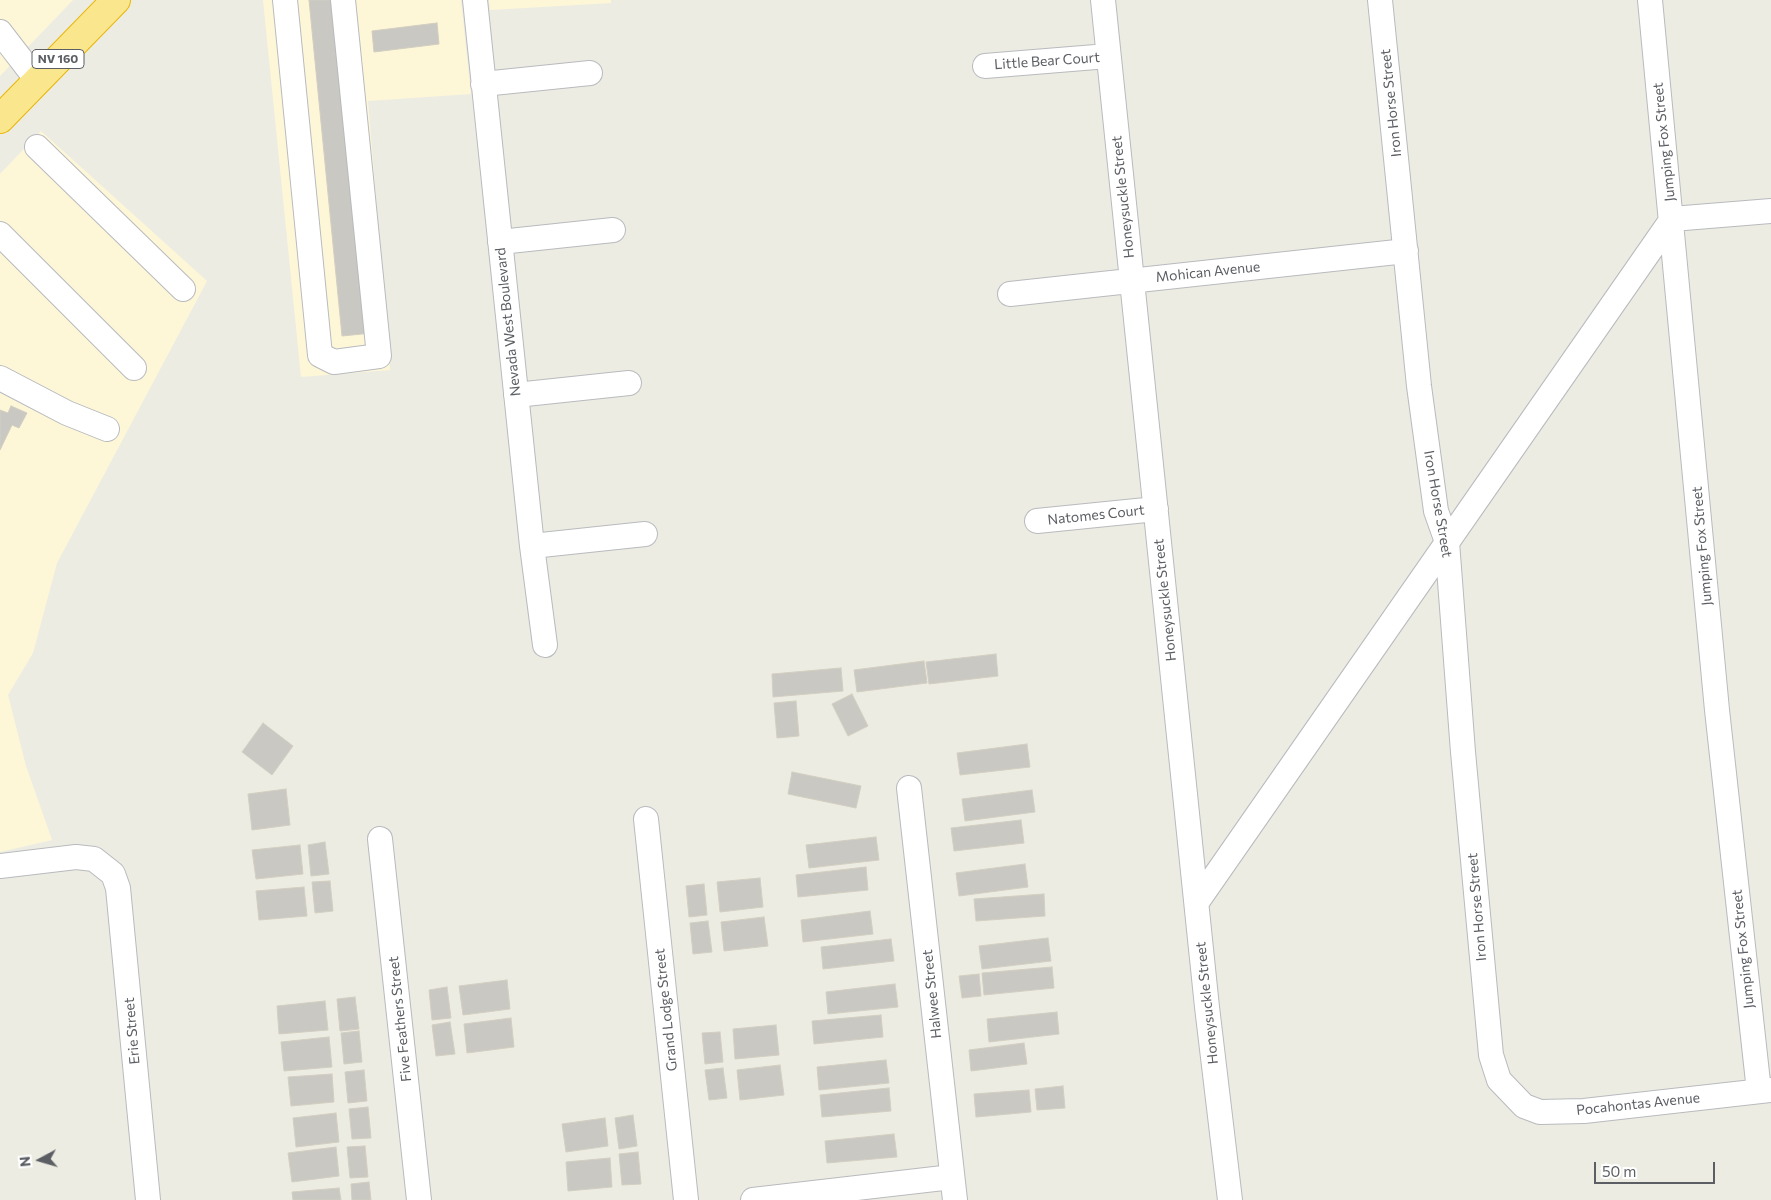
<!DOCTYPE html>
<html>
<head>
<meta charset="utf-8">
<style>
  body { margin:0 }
  #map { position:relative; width:1771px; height:1200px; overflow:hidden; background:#edece2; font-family:Commissioner,sans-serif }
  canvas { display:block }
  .north { position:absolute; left:15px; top:1135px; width:50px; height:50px; -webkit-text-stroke:4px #fff; paint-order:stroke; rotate:264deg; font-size:14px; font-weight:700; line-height:20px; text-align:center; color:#5b5e63 }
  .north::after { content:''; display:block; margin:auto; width:18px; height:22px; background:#5b5e63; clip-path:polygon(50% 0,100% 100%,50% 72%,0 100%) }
  .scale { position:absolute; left:1594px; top:1162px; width:121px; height:22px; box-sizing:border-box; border:2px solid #5b5e63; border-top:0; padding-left:6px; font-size:15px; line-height:18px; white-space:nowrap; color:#5b5e63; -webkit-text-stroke:4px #fff; paint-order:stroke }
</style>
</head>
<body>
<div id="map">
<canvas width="1771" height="1200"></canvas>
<div class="north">N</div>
<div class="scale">50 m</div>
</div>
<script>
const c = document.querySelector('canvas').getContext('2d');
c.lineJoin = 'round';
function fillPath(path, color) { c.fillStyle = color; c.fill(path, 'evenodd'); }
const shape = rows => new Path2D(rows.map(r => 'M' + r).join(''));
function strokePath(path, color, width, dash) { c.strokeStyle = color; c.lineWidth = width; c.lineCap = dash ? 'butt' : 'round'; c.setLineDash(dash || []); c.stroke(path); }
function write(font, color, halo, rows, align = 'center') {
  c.font = font + ' Commissioner,sans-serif'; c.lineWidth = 4.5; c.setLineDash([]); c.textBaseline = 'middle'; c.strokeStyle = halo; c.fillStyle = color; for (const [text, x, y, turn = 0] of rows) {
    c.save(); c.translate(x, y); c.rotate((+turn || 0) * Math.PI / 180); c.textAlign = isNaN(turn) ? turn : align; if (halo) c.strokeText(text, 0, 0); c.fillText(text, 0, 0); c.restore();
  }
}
fillPath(shape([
  [0,0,73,0,0,76],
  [263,0,461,0,471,94,368,101,390,370,301,377],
  [489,0,611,0,611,3,490,10],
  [41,131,207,281,57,563,33,653,8,695,26,766,52,840,0,852,0,174]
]), '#fdf7d8');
const building = shape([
  [309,0,339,0,372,333,342,336,309,0],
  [437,23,439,44,374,52,372,31,437,23],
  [11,406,27,413,19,428,12,425,0,450,0,410,8,413,11,406],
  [996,654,998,676,929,684,926,662,996,654],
  [924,661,927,683,857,692,854,670,924,661],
  [841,668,843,691,773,697,772,674,841,668],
  [852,694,868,726,848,736,832,704,852,694],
  [796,701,799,736,777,738,774,703,796,701],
  [263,723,293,746,272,775,242,752,263,723],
  [1027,744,1030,767,960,775,957,753,1027,744],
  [792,772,861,786,856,808,788,794,792,772],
  [286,789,290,825,252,830,248,794,286,789],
  [1032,790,1035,812,965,821,962,799,1032,790],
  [1021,820,1024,843,954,851,951,828,1021,820],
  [876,837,879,860,809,868,806,845,876,837],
  [325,842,329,874,311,876,308,845,325,842],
  [300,845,303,874,256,879,252,850,300,845],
  [1025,864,1028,887,959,896,956,873,1025,864],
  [866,867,868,890,798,897,796,875,866,867],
  [760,878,763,907,720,912,717,882,760,878],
  [330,881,333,911,315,913,312,882,330,881],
  [704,884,707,915,689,917,686,886,704,884],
  [304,887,307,916,259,920,256,891,304,887],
  [1044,894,1045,916,976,921,974,899,1044,894],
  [870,911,873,934,803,942,801,920,870,911],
  [764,917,768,946,724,951,721,922,764,917],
  [708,921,712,952,693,954,690,923,708,921],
  [1048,938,1051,961,982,969,979,946,1048,938],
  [891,939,894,961,823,969,821,947,891,939],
  [1052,967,1054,988,984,995,982,973,1052,967],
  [979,974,981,996,962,998,959,976,979,974],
  [507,980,510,1009,463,1015,459,986,507,980],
  [895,984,898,1007,828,1014,826,992,895,984],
  [447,987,451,1018,432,1020,429,990,447,987],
  [355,997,359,1029,340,1031,337,999,355,997],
  [325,1001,328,1030,279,1034,277,1006,325,1001],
  [1057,1012,1059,1034,989,1042,987,1019,1057,1012],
  [881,1015,883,1037,814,1044,812,1021,881,1015],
  [511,1018,514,1047,467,1053,464,1024,511,1018],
  [450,1022,455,1054,436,1056,432,1025,450,1022],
  [776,1025,779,1055,735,1059,733,1029,776,1025],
  [359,1031,362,1062,344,1064,341,1033,359,1031],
  [720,1032,723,1062,705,1064,702,1033,720,1032],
  [329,1037,332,1067,284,1071,281,1042,329,1037],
  [1024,1043,1027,1064,971,1071,969,1050,1024,1043],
  [886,1060,889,1083,819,1090,817,1067,886,1060],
  [780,1065,784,1095,740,1100,737,1070,780,1065],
  [723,1068,727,1098,709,1100,705,1070,723,1068],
  [364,1070,367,1101,348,1103,345,1072,364,1070],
  [332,1074,334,1102,291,1106,288,1077,332,1074],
  [1063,1086,1065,1108,1037,1110,1035,1089,1063,1086],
  [889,1088,891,1111,822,1117,820,1095,889,1088],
  [1029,1090,1031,1112,976,1117,974,1094,1029,1090],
  [368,1107,371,1138,352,1139,349,1109,368,1107],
  [336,1113,339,1142,296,1147,293,1118,336,1113],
  [633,1115,637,1146,619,1149,615,1118,633,1115],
  [605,1118,608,1146,566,1152,562,1124,605,1118],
  [894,1134,897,1157,827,1163,825,1141,894,1134],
  [365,1146,368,1177,350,1178,347,1147,365,1146],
  [336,1147,339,1176,292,1182,288,1153,336,1147],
  [638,1152,641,1184,622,1185,619,1154,638,1152],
  [610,1158,612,1187,568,1191,566,1162,610,1158],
  [369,1182,371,1200,352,1200,351,1184,369,1182],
  [339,1188,341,1200,293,1200,292,1192,339,1188]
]);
fillPath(building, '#cac8c2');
strokePath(building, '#d2cec1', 1);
const minor = shape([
  [285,0,320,355,334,362,379,356,343,0],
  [475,0,532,546,545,645],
  [1103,0,1207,1007,1230,1200],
  [1380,0,1419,386,1436,511,1447,542,1463,752,1491,1055,1499,1080,1524,1106,1540,1112,1584,1111,1771,1090],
  [1650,0,1717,710,1759,1091],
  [0,32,37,80],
  [985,66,1108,56],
  [483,84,590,73],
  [37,147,183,289],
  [0,234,134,368],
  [500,242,613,230],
  [1010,294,1406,251],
  [0,378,67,413,107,429],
  [516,395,629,383],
  [1037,521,1156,509],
  [532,546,645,534],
  [909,788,955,1200],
  [646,819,686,1200],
  [380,839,419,1200],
  [0,866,76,857,94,859,113,874,118,888,148,1200],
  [1197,902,1672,219,1771,211],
  [753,1200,952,1177]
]);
const highway = shape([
  [0,119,116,0]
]);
strokePath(minor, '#b8babe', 26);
strokePath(highway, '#e9b507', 30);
strokePath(minor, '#fff', 24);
strokePath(highway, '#fae78d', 28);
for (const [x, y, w] of [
  [58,59,52]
]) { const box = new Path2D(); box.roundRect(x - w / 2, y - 9.5, w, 19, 4); c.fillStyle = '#fff'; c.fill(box); strokePath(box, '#5b5e63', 1); }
write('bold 12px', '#5b5e63', null, [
  ["NV 160",58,59]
]);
write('14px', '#5b5e63', '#fff', [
  ["Little Bear Court",1047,61,-4],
  ["Iron Horse Street",1391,103,-96],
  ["Jumping Fox Street",1664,142,-96],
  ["Honeysuckle Street",1123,197,-96],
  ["Mohican Avenue",1208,272,-6],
  ["Nevada West Boulevard",508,322,-96],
  ["Iron Horse Street",1438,504,80],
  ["Natomes Court",1096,515,-6],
  ["Jumping Fox Street",1702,546,-95],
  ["Honeysuckle Street",1165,600,-96],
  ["Iron Horse Street",1477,907,-95],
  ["Jumping Fox Street",1743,949,-96],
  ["Halwee Street",932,994,-96],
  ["Honeysuckle Street",1207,1003,-96],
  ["Grand Lodge Street",666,1010,-96],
  ["Five Feathers Street",400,1019,-96],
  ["Erie Street",132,1031,-95],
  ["Pocahontas Avenue",1638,1104,-6]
]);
</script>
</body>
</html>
